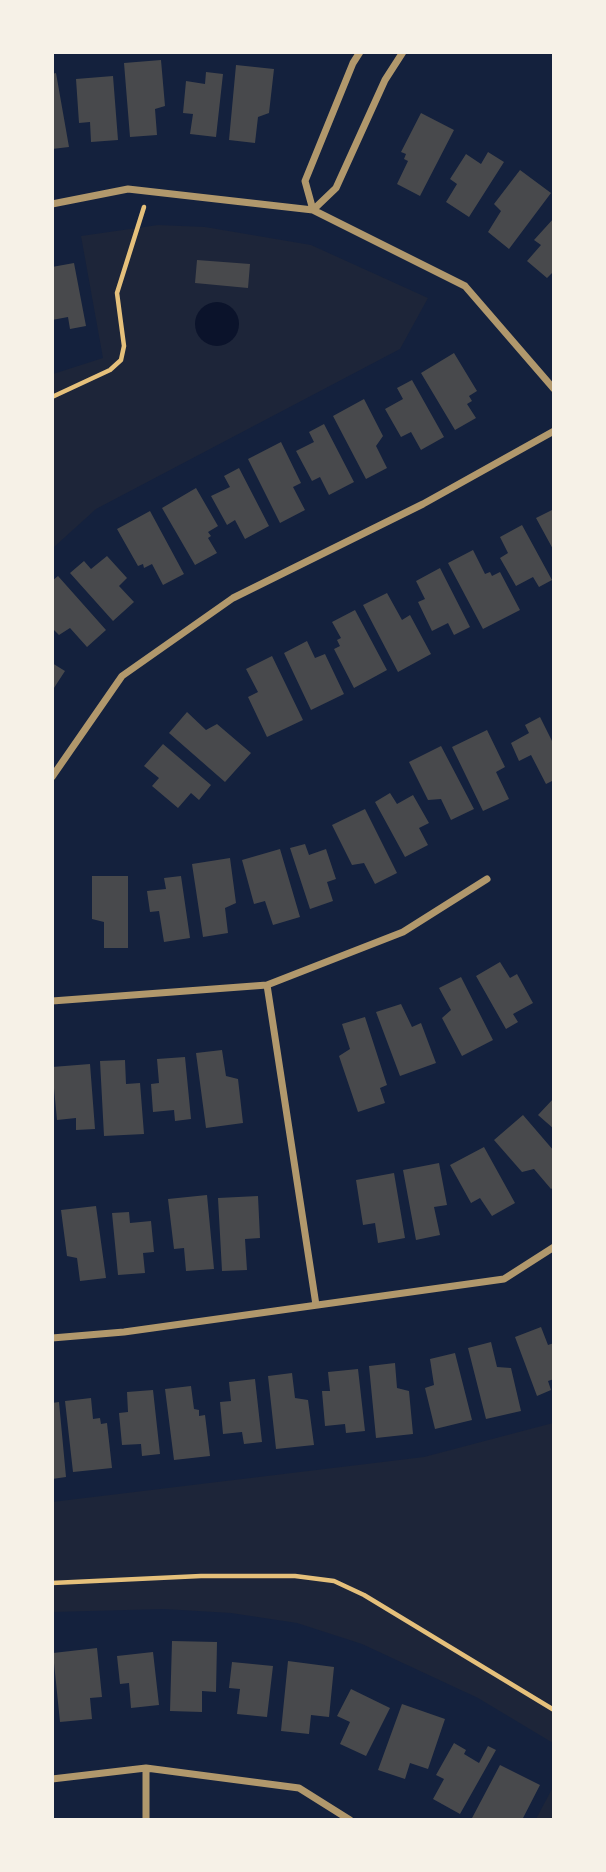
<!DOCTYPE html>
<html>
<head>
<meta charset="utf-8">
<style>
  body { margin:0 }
  #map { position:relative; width:606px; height:1872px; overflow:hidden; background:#14213d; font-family:"DejaVu Sans",sans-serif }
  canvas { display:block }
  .frame { position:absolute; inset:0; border:54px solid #f6f1e7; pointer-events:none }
</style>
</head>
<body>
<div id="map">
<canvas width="606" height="1872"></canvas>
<div class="frame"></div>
</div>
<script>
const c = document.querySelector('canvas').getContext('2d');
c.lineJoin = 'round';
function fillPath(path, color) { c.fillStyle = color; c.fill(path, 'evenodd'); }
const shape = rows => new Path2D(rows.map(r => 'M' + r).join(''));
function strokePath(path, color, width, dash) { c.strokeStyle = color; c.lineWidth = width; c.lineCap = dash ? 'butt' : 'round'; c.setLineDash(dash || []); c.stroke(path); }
fillPath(shape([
  [158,225,205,227,311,245,428,298,400,349,96,509,53,548,53,374,103,358,81,236],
  [553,1423,553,1743,478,1698,362,1644,297,1623,231,1613,164,1609,53,1612,52,1502,424,1457],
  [553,1787,553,1819,536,1819]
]), '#1d2539');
fillPath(shape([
  '195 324a22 22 0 1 1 44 0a22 22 0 1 1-44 0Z'
]), '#0b132b');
fillPath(shape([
  [161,60,165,106,155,109,157,135,130,137,124,63],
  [236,65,274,69,269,113,258,117,255,143,229,140],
  [206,72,223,74,216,137,190,134,193,114,183,113,186,81,205,84],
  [56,73,69,147,52,149,52,74],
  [113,76,118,140,91,142,90,122,79,123,76,79],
  [421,113,454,130,420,196,397,184,408,161,404,159,406,154,401,152],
  [488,152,504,162,469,217,446,202,457,184,450,179,466,154,481,164],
  [520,170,551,193,509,249,488,232,501,211,494,204],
  [554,218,554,271,547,278,527,261,541,245,534,240],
  [197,260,250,264,248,288,195,283],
  [74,263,86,326,70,329,68,317,52,320,52,267],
  [454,353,477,391,469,396,472,401,467,404,476,418,455,430,421,373],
  [412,380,444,437,421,450,411,432,401,437,385,409,403,399,397,388],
  [364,399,383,436,376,446,387,468,366,479,333,416],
  [324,424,354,482,329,495,320,477,312,481,296,451,314,442,309,432],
  [281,442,301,483,293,487,305,510,280,523,248,459],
  [239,468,269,526,245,539,235,520,227,525,211,496,230,487,224,476],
  [196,488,218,526,208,532,211,536,208,538,217,553,195,565,162,508],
  [554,509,554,551,536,518],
  [150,511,184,574,163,585,152,564,144,568,143,564,138,566,117,529],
  [522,525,552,580,539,587,533,577,516,586,500,558,508,553,500,537],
  [473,550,485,574,490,572,492,576,500,572,520,610,483,629,448,563],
  [107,556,127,578,119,586,134,602,113,621,70,573,84,561,91,569],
  [440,568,470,627,454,635,448,623,432,631,418,602,425,599,416,581],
  [58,576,106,630,87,647,70,628,59,635,52,628,52,581],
  [387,593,402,620,410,615,431,654,398,672,363,605],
  [355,610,387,670,354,688,334,649,340,646,337,640,341,638,332,622],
  [307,641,315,658,325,654,344,694,311,710,284,653],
  [272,656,303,720,267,737,248,697,258,692,246,669],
  [52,663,65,671,52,691],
  [187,712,206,730,217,724,251,753,225,782,169,733],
  [540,717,554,745,554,780,546,784,531,755,519,761,511,743,529,733,525,725],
  [487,730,505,767,496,772,509,799,483,811,452,747],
  [163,744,211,785,199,800,191,793,178,808,152,786,159,778,144,766],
  [441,746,474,809,451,820,441,799,428,800,409,762],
  [390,793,397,804,413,795,429,823,419,828,428,845,405,857,375,802],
  [365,809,397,873,375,884,364,863,352,865,332,825],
  [305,844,309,855,326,849,336,879,327,882,333,901,310,909,290,848],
  [280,849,300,917,273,925,265,901,254,904,242,860],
  [230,858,236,903,225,908,228,933,203,937,192,864],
  [92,876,128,876,128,948,104,948,104,922,92,919],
  [181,876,190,938,164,942,159,911,150,912,147,891,166,889,164,878],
  [500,962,510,978,517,974,533,1003,513,1014,518,1022,506,1029,476,976],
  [461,977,493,1040,462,1056,442,1018,451,1010,439,988],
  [401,1004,412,1027,421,1023,436,1063,400,1076,376,1012],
  [365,1017,387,1085,380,1088,385,1103,358,1112,339,1056,350,1049,342,1024],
  [222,1050,226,1076,238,1079,243,1123,206,1128,196,1053],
  [185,1057,191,1119,175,1121,174,1110,153,1112,151,1084,159,1083,157,1059],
  [125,1060,126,1084,140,1083,144,1134,104,1136,100,1061],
  [90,1064,95,1129,76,1130,76,1118,57,1120,52,1067],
  [554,1098,554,1129,538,1115],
  [523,1115,554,1151,554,1187,551,1189,534,1169,522,1172,494,1140],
  [484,1147,515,1203,492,1216,480,1198,471,1203,450,1165],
  [439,1163,447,1205,434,1207,440,1235,416,1240,403,1170],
  [394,1173,405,1238,378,1243,375,1223,363,1225,356,1180],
  [207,1195,214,1269,186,1271,184,1248,174,1249,168,1199],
  [258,1196,260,1238,245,1239,247,1270,222,1271,218,1198],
  [96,1206,106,1278,80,1281,77,1258,67,1256,61,1210],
  [129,1212,130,1223,151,1221,154,1252,143,1253,145,1273,118,1275,112,1213],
  [541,1327,548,1345,554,1343,554,1379,548,1381,551,1390,537,1396,515,1337],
  [491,1342,497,1367,511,1368,521,1411,486,1419,468,1348],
  [455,1353,472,1420,435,1429,425,1388,434,1385,430,1359],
  [395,1363,397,1388,409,1391,413,1434,376,1438,369,1366],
  [358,1369,365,1431,346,1433,345,1424,325,1426,322,1391,330,1391,328,1372],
  [292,1373,295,1398,308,1400,314,1445,276,1449,268,1376],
  [255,1379,262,1442,244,1444,242,1432,223,1434,220,1402,231,1401,229,1382],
  [191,1386,194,1409,199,1410,199,1416,205,1415,210,1456,174,1460,165,1389],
  [153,1390,160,1454,142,1456,141,1444,122,1445,119,1413,128,1412,127,1392],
  [91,1398,93,1419,100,1418,101,1424,107,1423,112,1468,73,1472,65,1401],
  [59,1402,66,1477,52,1479,52,1403],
  [172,1641,217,1642,216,1692,202,1691,202,1712,170,1711],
  [97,1648,102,1697,90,1698,92,1719,60,1722,53,1653],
  [153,1652,159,1705,131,1708,129,1683,120,1684,117,1656],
  [288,1661,334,1667,329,1717,311,1715,309,1734,281,1731],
  [232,1662,273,1666,267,1717,237,1714,240,1689,229,1688],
  [351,1689,390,1708,366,1756,340,1744,350,1722,337,1716],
  [402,1704,445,1719,428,1769,410,1763,405,1779,378,1770],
  [454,1743,466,1750,464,1754,479,1763,488,1746,496,1750,460,1814,433,1799,444,1779,436,1775],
  [500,1765,540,1785,522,1820,471,1820]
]), '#48494c');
strokePath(shape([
  [52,397,110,370,121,360,124,346,117,293,144,207],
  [52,1583,201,1576,295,1576,334,1581,364,1595,554,1710]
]), '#e5c07b', 4.5);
strokePath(shape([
  [360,52,353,63,305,181,313,210,336,188,385,80,403,52],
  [52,204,128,189,313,210,465,286,554,389],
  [52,777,122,676,233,598,423,504,554,431],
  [267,985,316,1305],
  [52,1001,267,985,403,932,487,879],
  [52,1338,124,1332,504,1279,554,1247],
  [52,1779,146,1768,299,1788,350,1820],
  [146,1820,146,1768]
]), '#b1986c', 7);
</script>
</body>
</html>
